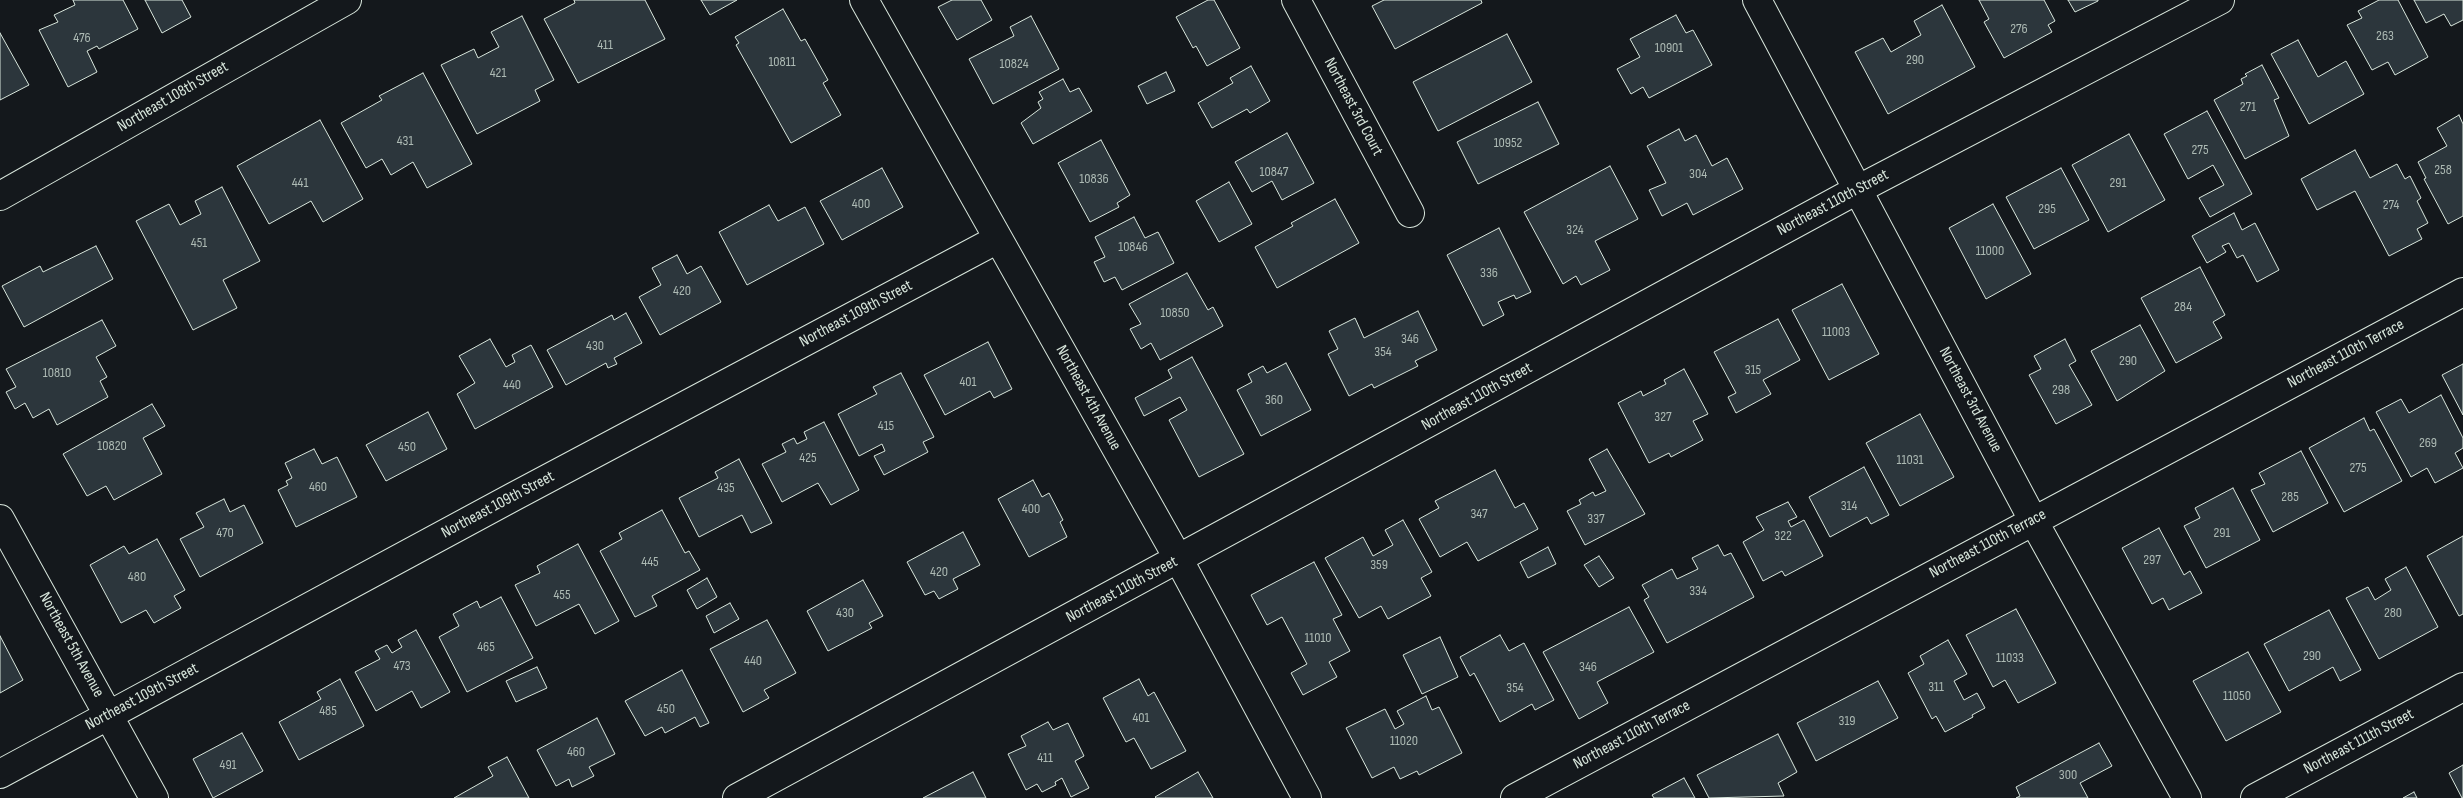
<!DOCTYPE html>
<html>
<head>
<meta charset="utf-8">
<style>
  body { margin:0 }
  canvas { display:block; background:#14181c }
</style>
</head>
<body>
<canvas width="2463" height="798"></canvas>
<script>
const c = document.querySelector('canvas').getContext('2d');
c.lineJoin = 'round';
function fillPath(path, color) { c.fillStyle = color; c.fill(path, 'evenodd'); }
const shape = rows => new Path2D(rows.map(r => 'M' + r).join(''));
function strokePath(path, color, width, dash) { c.strokeStyle = color; c.lineWidth = width; c.lineCap = dash ? 'butt' : 'round'; c.setLineDash(dash || []); c.stroke(path); }
function write(font, color, halo, rows, align = 'center') {
  c.font = font + ' "Sofia Sans Condensed",sans-serif'; c.lineWidth = 4; c.setLineDash([]); c.textBaseline = 'middle'; c.strokeStyle = halo; c.fillStyle = color; for (const [text, x, y, turn = 0] of rows) {
    c.save(); c.translate(x, y); c.rotate((+turn || 0) * Math.PI / 180); c.textAlign = isNaN(turn) ? turn : align; if (halo) c.strokeText(text, 0, 0); c.fillText(text, 0, 0); c.restore();
  }
}
const building = shape([
  [73,0,123,0,138,29,99,49,97,46,87,51,97,72,68,87,39,30,58,22,54,15,75,5,73,0],
  [145,0,182,0,191,17,162,33,145,0],
  [574,0,645,0,665,39,578,83,544,19,575,3,574,0],
  [701,0,737,0,710,15,701,0],
  [952,0,981,0,992,20,957,40,938,7,952,0],
  [1208,0,1214,0,1240,48,1207,66,1196,46,1193,48,1176,17,1208,0],
  [1384,0,1481,0,1482,3,1395,49,1372,6,1384,0],
  [1979,0,2044,0,2055,21,2048,25,2052,32,2004,58,1984,22,1989,19,1979,0],
  [2068,0,2098,0,2098,1,2075,12,2068,0],
  [2379,0,2398,0,2428,57,2395,75,2388,62,2372,70,2347,25,2362,18,2358,11,2379,0],
  [2414,0,2463,0,2463,20,2451,26,2444,14,2426,23,2414,0],
  [1942,5,1975,67,1888,114,1855,52,1883,38,1891,52,1921,35,1914,21,1942,5],
  [783,9,801,41,805,39,828,80,823,83,841,115,791,143,736,45,739,43,735,37,783,9],
  [1676,15,1686,33,1693,30,1712,65,1649,98,1643,87,1631,94,1617,69,1640,57,1630,39,1676,15],
  [522,16,554,80,535,90,540,101,477,134,441,65,474,49,478,58,499,47,491,32,522,16],
  [1031,16,1059,69,993,104,969,59,1014,36,1010,27,1031,16],
  [0,33,29,85,0,100,0,33],
  [1507,34,1532,82,1438,131,1413,82,1507,34],
  [2298,40,2318,77,2346,61,2364,94,2309,124,2271,54,2298,40],
  [2262,65,2279,98,2274,100,2289,136,2245,159,2214,100,2243,84,2241,79,2247,76,2245,74,2262,65],
  [1251,66,1270,101,1250,113,1247,109,1212,128,1198,103,1233,83,1230,78,1251,66],
  [1166,72,1175,91,1147,104,1138,86,1166,72],
  [423,73,472,164,427,188,413,162,391,175,382,159,366,168,341,123,382,100,379,96,423,73],
  [1063,79,1070,92,1079,88,1092,111,1033,144,1021,123,1041,108,1038,102,1043,99,1039,92,1063,79],
  [1538,102,1559,144,1478,184,1457,142,1538,102],
  [2207,111,2252,194,2210,217,2199,198,2224,185,2213,165,2188,179,2164,134,2207,111],
  [2459,115,2463,124,2463,216,2448,224,2424,179,2426,178,2418,162,2447,146,2437,128,2459,115],
  [320,120,363,199,323,222,311,201,269,224,237,166,320,120],
  [1679,129,1685,141,1696,135,1712,166,1727,158,1743,189,1693,215,1687,203,1662,216,1649,190,1666,183,1647,146,1679,129],
  [1287,133,1314,183,1282,200,1272,181,1252,192,1235,162,1287,133],
  [2129,134,2165,200,2108,232,2072,165,2129,134],
  [1101,140,1130,195,1117,203,1119,207,1090,222,1058,163,1101,140],
  [2355,150,2370,178,2397,164,2405,179,2410,176,2421,198,2417,201,2428,223,2417,229,2422,239,2389,256,2355,191,2317,210,2301,179,2355,150],
  [1610,166,1638,219,1595,241,1610,270,1581,285,1576,276,1563,284,1524,212,1610,166],
  [882,168,903,207,842,240,820,201,882,168],
  [2061,168,2089,220,2034,249,2006,197,2061,168],
  [1229,182,1252,224,1219,242,1196,201,1229,182],
  [222,187,260,261,223,280,237,308,193,330,136,221,169,204,180,225,201,214,195,201,222,187],
  [1335,199,1359,243,1277,288,1255,247,1293,226,1291,223,1335,199],
  [1993,204,2031,274,1986,299,1949,228,1993,204],
  [769,205,778,221,805,207,824,244,747,285,719,232,769,205],
  [2234,213,2242,230,2255,223,2279,270,2257,282,2243,255,2237,258,2229,243,2222,246,2226,252,2207,263,2192,236,2234,213],
  [1134,217,1145,238,1158,232,1174,263,1122,290,1115,277,1104,282,1094,262,1105,257,1095,237,1134,217],
  [1499,228,1531,292,1516,299,1514,295,1498,302,1504,315,1483,326,1447,255,1499,228],
  [96,246,113,279,24,327,2,286,40,266,43,272,96,246],
  [677,255,687,274,701,266,721,302,660,335,639,297,661,285,652,268,677,255],
  [2200,267,2225,315,2213,322,2222,338,2176,363,2141,298,2200,267],
  [1187,273,1208,310,1213,307,1223,326,1160,360,1151,343,1141,349,1130,329,1141,324,1129,304,1187,273],
  [1842,284,1879,354,1829,380,1792,310,1842,284],
  [1418,311,1437,350,1415,361,1418,366,1374,388,1372,384,1349,396,1328,354,1338,349,1329,331,1355,318,1364,338,1418,311],
  [626,313,642,343,614,358,617,364,608,368,606,363,566,385,547,350,612,315,614,320,626,313],
  [1778,319,1800,360,1763,380,1771,394,1736,413,1728,397,1736,393,1714,352,1778,319],
  [102,320,116,346,96,357,107,377,100,381,108,397,57,425,49,409,33,418,25,403,15,409,6,392,16,387,6,369,102,320],
  [2140,325,2165,371,2117,401,2091,351,2140,325],
  [490,339,506,367,515,362,512,355,531,345,553,387,475,429,457,394,475,383,459,356,490,339],
  [2065,339,2076,361,2069,365,2092,405,2056,424,2029,375,2041,369,2034,356,2065,339],
  [988,342,1012,389,994,398,990,391,945,415,924,375,988,342],
  [1192,357,1244,454,1199,477,1169,420,1187,410,1180,397,1144,416,1135,398,1172,378,1168,370,1192,357],
  [1286,363,1311,410,1261,436,1237,390,1252,382,1248,374,1263,366,1267,373,1286,363],
  [2463,364,2463,415,2442,375,2463,364],
  [1684,369,1708,414,1693,421,1703,440,1671,457,1669,453,1649,463,1618,403,1641,391,1643,396,1666,384,1664,380,1684,369],
  [901,373,934,437,923,442,928,452,884,475,874,456,885,451,882,444,859,456,838,414,877,394,873,387,901,373],
  [2441,395,2463,438,2463,448,2455,453,2463,468,2435,483,2427,468,2411,477,2376,412,2401,399,2409,413,2441,395],
  [152,404,165,426,143,438,162,474,114,500,106,486,87,496,63,454,152,404],
  [428,412,447,449,386,481,366,445,428,412],
  [1920,414,1954,477,1900,506,1866,443,1920,414],
  [2364,418,2370,431,2374,429,2402,481,2344,512,2309,448,2364,418],
  [824,422,859,490,831,505,818,483,782,502,762,464,786,452,782,444,794,438,797,444,807,439,804,432,824,422],
  [314,449,322,464,337,457,357,497,296,527,278,490,288,485,286,481,292,478,285,463,314,449],
  [1607,449,1645,514,1585,545,1567,511,1581,504,1579,500,1593,492,1595,496,1606,491,1589,459,1607,449],
  [2301,451,2328,503,2273,532,2251,490,2265,484,2259,473,2301,451],
  [739,459,772,523,751,533,742,515,699,537,679,498,718,478,715,472,739,459],
  [1864,467,1889,515,1871,524,1867,517,1830,537,1809,497,1864,467],
  [1495,470,1515,508,1524,503,1538,529,1478,561,1467,542,1440,557,1419,519,1439,508,1435,501,1495,470],
  [1033,480,1042,497,1049,493,1063,520,1060,522,1067,537,1029,557,998,499,1033,480],
  [2233,488,2260,540,2206,568,2184,526,2200,518,2195,508,2233,488],
  [224,499,230,512,244,505,263,543,200,577,180,539,204,527,196,513,224,499],
  [1788,502,1797,517,1788,521,1791,527,1804,520,1823,556,1785,576,1782,571,1763,581,1743,542,1764,530,1756,517,1788,502],
  [662,510,685,553,689,551,700,570,652,596,657,606,635,617,600,551,622,539,619,533,662,510],
  [1403,520,1432,572,1421,578,1431,596,1388,619,1381,606,1359,618,1325,558,1363,537,1373,556,1393,545,1385,530,1403,520],
  [2159,528,2184,575,2190,571,2202,593,2169,610,2163,598,2152,604,2122,548,2159,528],
  [963,532,980,565,953,579,958,589,939,599,934,591,925,595,907,562,963,532],
  [2463,536,2463,614,2459,616,2427,556,2463,536],
  [157,539,185,590,174,596,181,608,154,623,146,610,121,623,90,565,124,546,129,554,157,539],
  [578,544,619,621,595,634,579,604,536,626,515,585,540,573,537,566,578,544],
  [1718,545,1724,556,1731,553,1754,597,1667,643,1644,600,1649,597,1642,585,1672,569,1677,579,1698,569,1692,558,1718,545],
  [1548,547,1556,564,1528,578,1520,562,1548,547],
  [1599,556,1614,578,1599,587,1584,565,1599,556],
  [1314,562,1342,615,1333,619,1350,651,1329,662,1337,677,1303,695,1291,673,1307,664,1282,617,1267,625,1251,595,1314,562],
  [2406,567,2438,627,2379,659,2346,598,2368,587,2375,600,2391,590,2385,579,2406,567],
  [707,578,717,597,697,609,687,590,707,578],
  [863,580,883,616,869,623,872,628,828,651,807,611,863,580],
  [501,597,533,658,467,692,439,637,459,626,453,614,477,601,480,608,501,597],
  [730,603,739,619,714,633,706,616,730,603],
  [1629,607,1654,652,1597,682,1608,703,1579,719,1543,652,1629,607],
  [2016,609,2056,683,2018,703,2005,680,1993,687,1966,635,2016,609],
  [2329,610,2361,670,2340,681,2333,667,2289,691,2264,644,2329,610],
  [767,620,796,673,764,690,769,698,743,712,710,649,767,620],
  [416,630,450,692,421,708,412,691,376,711,355,672,380,659,375,651,387,645,392,653,402,647,398,640,416,630],
  [1500,635,1509,651,1524,643,1554,700,1535,710,1532,704,1500,722,1474,673,1470,676,1460,657,1500,635],
  [0,636,23,680,0,693,0,636],
  [1440,637,1458,677,1422,694,1403,655,1440,637],
  [1948,640,1967,674,1954,681,1964,700,1977,693,1985,708,1972,715,1973,717,1945,732,1936,716,1932,719,1908,673,1924,664,1920,656,1948,640],
  [2248,652,2281,712,2226,741,2193,681,2248,652],
  [537,667,547,688,516,702,506,681,537,667],
  [682,670,709,723,700,727,695,717,665,733,662,727,645,736,625,701,682,670],
  [340,679,364,726,299,760,279,722,321,699,317,692,340,679],
  [1139,679,1148,696,1154,692,1186,751,1151,769,1134,738,1126,742,1103,698,1139,679],
  [1878,681,1898,718,1816,761,1797,723,1878,681],
  [1426,696,1432,710,1439,707,1462,753,1419,775,1417,771,1400,779,1394,767,1372,778,1346,728,1385,709,1395,729,1404,724,1397,711,1426,696],
  [597,718,615,754,589,767,594,776,572,787,569,779,556,786,537,750,597,718],
  [1048,722,1053,730,1068,723,1084,756,1075,761,1089,788,1071,797,1062,778,1055,782,1056,785,1042,792,1037,784,1026,790,1008,754,1026,746,1021,736,1048,722],
  [242,733,263,771,213,798,193,759,242,733],
  [1778,734,1797,772,1778,783,1784,796,1709,798,1697,775,1778,734],
  [2099,743,2112,766,2080,783,2088,798,2016,798,2020,796,2016,787,2099,743],
  [507,757,529,798,454,798,493,776,488,767,507,757],
  [2463,765,2463,798,2462,798,2449,773,2463,765],
  [973,772,986,798,923,798,973,772],
  [1198,772,1213,798,1156,798,1155,797,1198,772],
  [1684,778,1695,798,1654,798,1652,795,1684,778],
  [2414,792,2417,798,2403,798,2414,792]
]);
fillPath(building, '#2c363c');
strokePath(building, '#d8e6dc', 1);
const street = shape([
  [864,0,1179,560,1307,798],
  [1296,0,1410,213],
  [1757,0,2033,520,2187,798],
  [0,196,347,0],
  [0,519,154,798],
  [0,774,513,497,998,239],
  [737,798,1857,190,2220,0],
  [1515,798,2463,292]
]);
const secondary = shape([
  [2255,798,2463,687]
]);
strokePath(street, '#d8e6dc', 30);
strokePath(secondary, '#d8e6dc', 30);
strokePath(street, '#14181c', 28);
strokePath(secondary, '#14181c', 28);
write('14px', '#adbab4', null, [
  ["276",2019,29],
  ["263",2385,36],
  ["476",82,38],
  ["411",605,45],
  ["10901",1669,48],
  ["290",1915,60],
  ["10811",782,62],
  ["10824",1014,64],
  ["421",498,73],
  ["271",2248,107],
  ["431",405,141],
  ["10952",1508,143],
  ["275",2200,150],
  ["258",2443,170],
  ["10847",1274,172],
  ["304",1698,174],
  ["10836",1094,179],
  ["441",300,183],
  ["291",2118,183],
  ["400",861,204],
  ["274",2391,205],
  ["295",2047,209],
  ["324",1575,230],
  ["451",199,243],
  ["10846",1133,247],
  ["11000",1990,251],
  ["336",1489,273],
  ["420",682,291],
  ["284",2183,307],
  ["10850",1175,313],
  ["11003",1836,332],
  ["346",1410,339],
  ["430",595,346],
  ["354",1383,352],
  ["290",2128,361],
  ["315",1753,370],
  ["10810",57,373],
  ["401",968,382],
  ["440",512,385],
  ["298",2061,390],
  ["360",1274,400],
  ["327",1663,417],
  ["415",886,426],
  ["269",2428,443],
  ["10820",112,446],
  ["450",407,447],
  ["425",808,458],
  ["11031",1910,460],
  ["275",2358,468],
  ["460",318,487],
  ["435",726,488],
  ["285",2290,497],
  ["314",1849,506],
  ["400",1031,509],
  ["347",1479,514],
  ["337",1596,519],
  ["470",225,533],
  ["291",2222,533],
  ["322",1783,536],
  ["297",2152,560],
  ["445",650,562],
  ["359",1379,565],
  ["420",939,572],
  ["480",137,577],
  ["334",1698,591],
  ["455",562,595],
  ["430",845,613],
  ["280",2393,613],
  ["11010",1318,638],
  ["465",486,647],
  ["290",2312,656],
  ["11033",2010,658],
  ["440",753,661],
  ["473",402,666],
  ["346",1588,667],
  ["311",1936,687],
  ["354",1515,688],
  ["11050",2237,696],
  ["450",666,709],
  ["485",328,711],
  ["401",1141,718],
  ["319",1847,721],
  ["11020",1404,741],
  ["460",576,752],
  ["411",1045,758],
  ["491",228,765],
  ["300",2068,775]
]);
write('16px', '#d8e6dc', '#14181c', [
  ["Northeast 108th Street",173,97,-30],
  ["Northeast 3rd Court",1353,107,62],
  ["Northeast 110th Street",1833,203,-28],
  ["Northeast 109th Street",856,314,-28],
  ["Northeast 110th Terrace",2346,354,-28],
  ["Northeast 110th Street",1477,397,-29],
  ["Northeast 4th Avenue",1088,398,61],
  ["Northeast 3rd Avenue",1970,400,62],
  ["Northeast 109th Street",498,505,-28],
  ["Northeast 110th Terrace",1988,544,-28],
  ["Northeast 110th Street",1122,590,-28],
  ["Northeast 5th Avenue",71,645,61],
  ["Northeast 109th Street",142,697,-28],
  ["Northeast 110th Terrace",1632,735,-28],
  ["Northeast 111th Street",2359,742,-28]
]);
</script>
</body>
</html>
